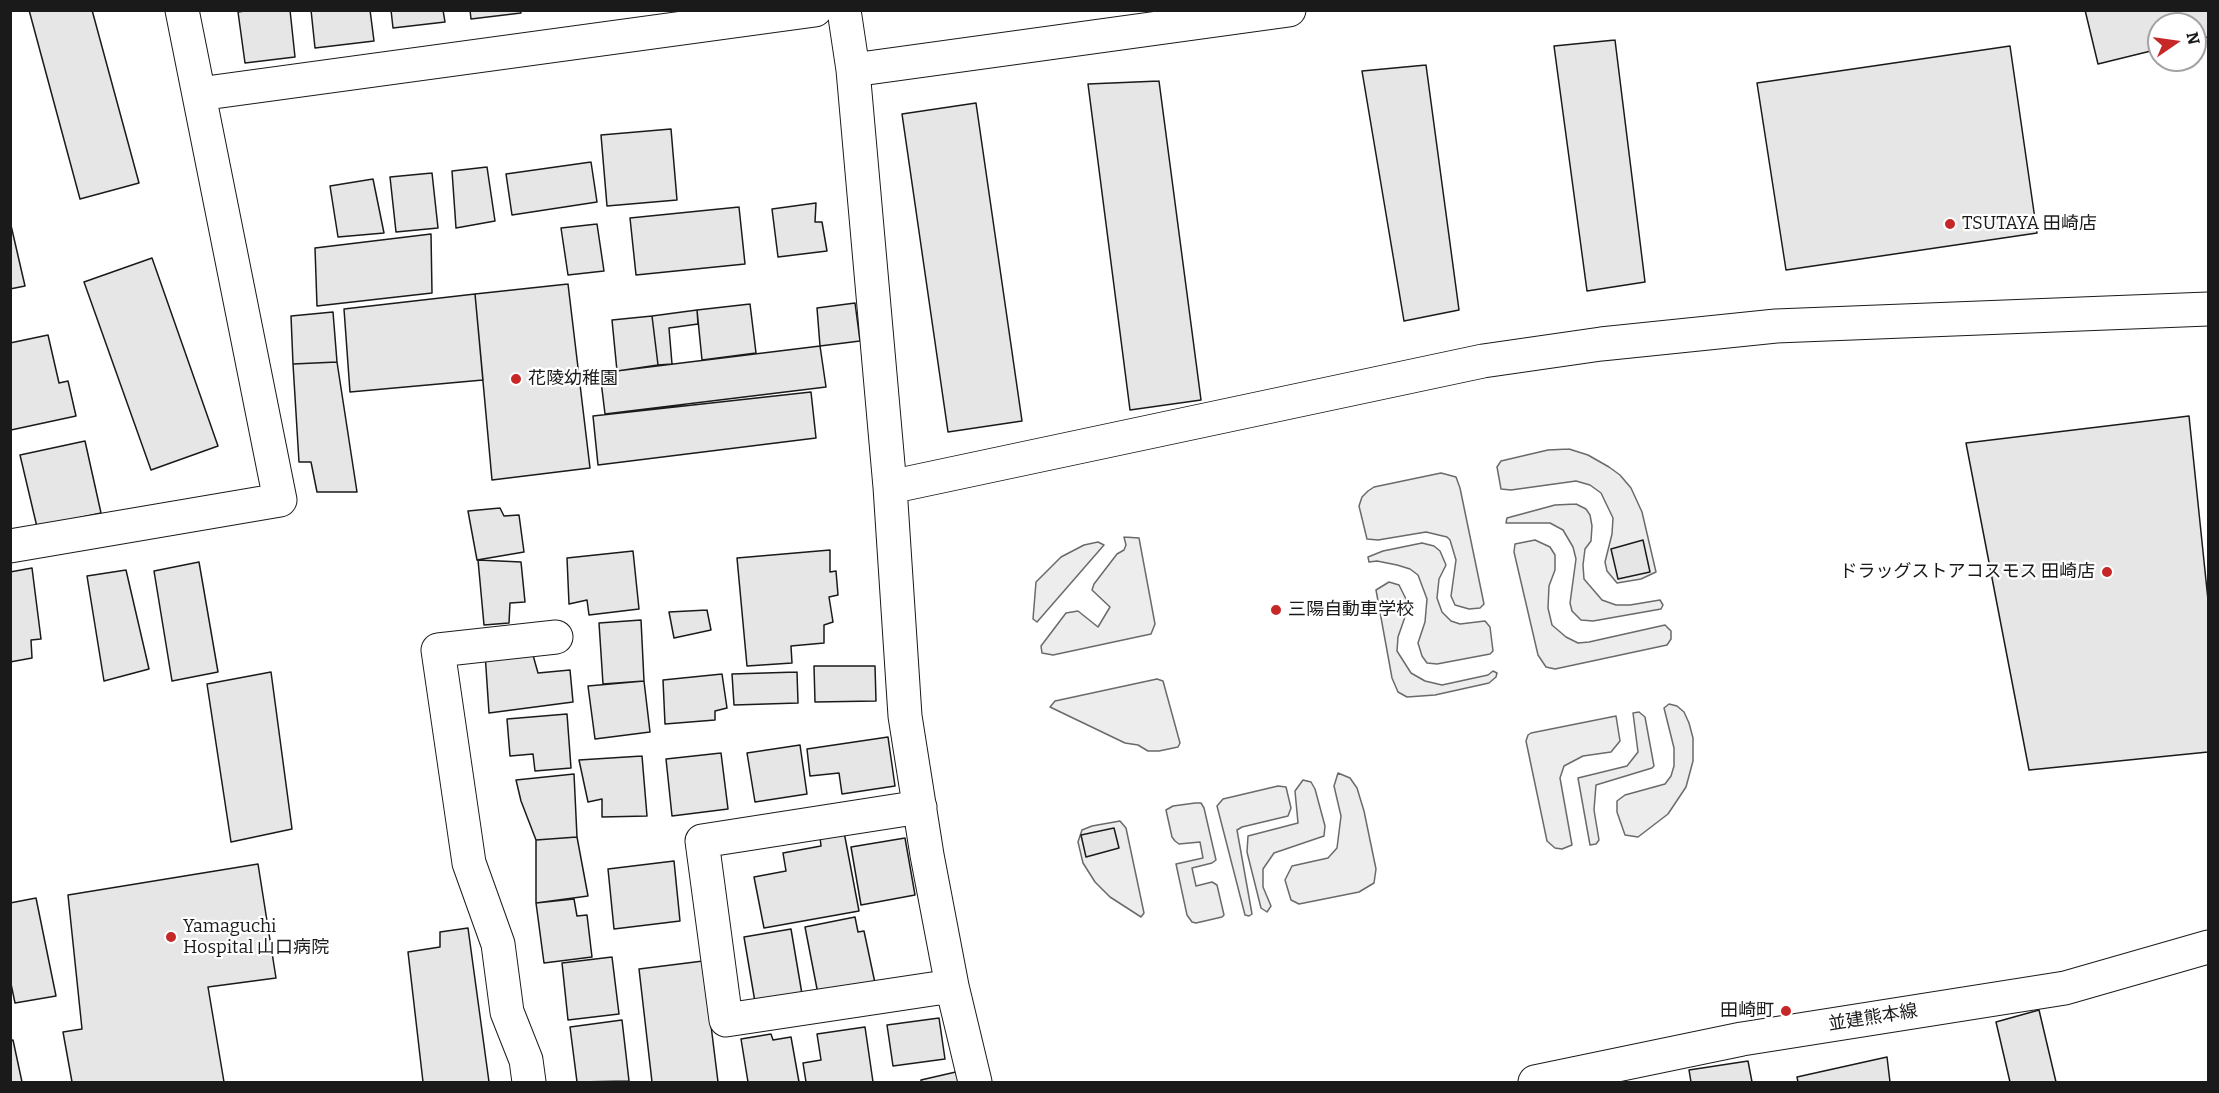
<!DOCTYPE html>
<html>
<head>
<meta charset="utf-8">
<style>
  body { margin:0 }
  #map { position:relative; width:2219px; height:1093px; overflow:hidden; background:#fff; font-family:Bitter,serif }
  canvas { display:block }
  .frame { position:absolute; inset:0; border:12px solid #1a1a1a; pointer-events:none }
  .north { position:absolute; left:2147px; top:12px; width:60px; height:60px; box-sizing:border-box; background:#fff; border:2px solid #a3a3a3; border-radius:50%; rotate:77deg; font-size:16px; font-weight:700; line-height:24px; text-align:center; color:#1a1a1a }
  .north::after { content:''; display:block; margin:auto; width:21px; height:27px; background:#c62828; clip-path:polygon(50% 0,100% 100%,50% 72%,0 100%) }
</style>
</head>
<body>
<div id="map">
<canvas width="2219" height="1093"></canvas>
<div class="frame"></div>
<div class="north">N</div>
</div>
<script>
const c = document.querySelector('canvas').getContext('2d');
c.lineJoin = 'round';
function fillPath(path, color) { c.fillStyle = color; c.fill(path, 'evenodd'); }
const shape = rows => new Path2D(rows.map(r => 'M' + r).join(''));
function strokePath(path, color, width, dash) { c.strokeStyle = color; c.lineWidth = width; c.lineCap = dash ? 'butt' : 'round'; c.setLineDash(dash || []); c.stroke(path); }
function write(font, color, halo, rows, align = 'center') {
  c.font = font + ' Bitter,"Noto Sans JP",serif'; c.lineWidth = 4.5; c.setLineDash([]); c.textBaseline = 'middle'; c.strokeStyle = halo; c.fillStyle = color; for (const [text, x, y, turn = 0] of rows) {
    c.save(); c.translate(x, y); c.rotate((+turn || 0) * Math.PI / 180); c.textAlign = isNaN(turn) ? turn : align; if (halo) c.strokeText(text, 0, 0); c.fillText(text, 0, 0); c.restore();
  }
}
const built = shape([
  [1569,449,1588,455,1609,467,1620,475,1631,488,1642,512,1656,572,1641,579,1617,583,1607,571,1605,562,1612,534,1613,518,1601,493,1590,485,1576,481,1511,490,1501,489,1497,467,1501,461,1548,450,1569,449],
  [1441,473,1456,477,1460,488,1484,604,1480,608,1469,609,1455,605,1451,596,1456,560,1450,540,1447,537,1426,532,1378,540,1367,539,1359,506,1362,497,1368,491,1374,487,1441,473],
  [1576,504,1586,509,1590,515,1592,526,1591,541,1585,549,1583,565,1584,579,1602,600,1616,605,1630,605,1660,600,1663,605,1661,609,1593,621,1581,620,1572,611,1570,603,1576,559,1573,547,1563,530,1550,523,1506,523,1507,518,1555,505,1576,504],
  [1124,537,1139,538,1155,624,1151,634,1053,655,1042,653,1041,646,1066,613,1078,611,1098,627,1110,607,1092,590,1094,584,1117,554,1124,550,1126,545,1124,537],
  [1535,540,1550,547,1555,555,1555,570,1549,586,1548,608,1552,625,1566,637,1578,643,1589,642,1665,625,1671,631,1671,639,1667,645,1555,669,1546,667,1538,655,1514,552,1515,544,1535,540],
  [1098,542,1104,545,1037,622,1033,619,1036,582,1061,557,1084,545,1098,542],
  [1422,543,1434,546,1440,551,1446,565,1439,579,1437,598,1442,612,1451,621,1460,624,1485,621,1490,627,1493,651,1490,654,1437,664,1427,663,1422,656,1418,643,1425,622,1427,599,1418,575,1410,569,1397,565,1377,561,1369,562,1368,557,1383,551,1422,543],
  [1389,582,1399,585,1408,603,1406,614,1398,637,1397,651,1411,673,1425,681,1442,685,1488,675,1493,671,1497,673,1496,677,1489,683,1435,695,1407,697,1398,692,1392,678,1376,590,1389,582],
  [1157,679,1163,681,1180,743,1178,747,1159,751,1148,751,1138,745,1125,743,1050,707,1055,701,1157,679],
  [1669,704,1677,706,1684,712,1689,723,1693,738,1693,761,1686,787,1668,814,1638,837,1625,835,1617,812,1617,801,1625,795,1665,784,1671,776,1674,766,1674,748,1664,708,1669,704],
  [1639,712,1645,717,1654,766,1652,768,1596,785,1594,810,1599,840,1596,844,1590,845,1578,778,1627,766,1638,752,1633,713,1639,712],
  [1616,716,1620,741,1611,752,1583,756,1564,766,1560,778,1572,845,1562,849,1555,848,1547,841,1526,741,1528,735,1531,733,1616,716],
  [1338,773,1350,778,1357,788,1364,811,1376,869,1374,883,1359,892,1299,904,1291,900,1285,880,1292,866,1328,858,1337,848,1341,816,1334,786,1338,773],
  [1303,780,1311,782,1315,789,1325,826,1324,836,1274,853,1263,869,1263,887,1271,906,1267,912,1261,908,1247,852,1248,836,1298,823,1295,791,1303,780],
  [1278,786,1286,787,1291,808,1288,816,1242,827,1237,830,1252,914,1249,916,1245,915,1217,806,1223,799,1278,786],
  [1195,803,1201,803,1204,808,1216,860,1212,863,1192,868,1196,886,1212,882,1217,885,1224,915,1222,917,1196,923,1192,922,1187,915,1176,864,1203,858,1200,842,1179,844,1175,841,1172,837,1166,810,1173,806,1195,803],
  [1120,821,1126,828,1144,913,1141,917,1110,897,1095,882,1083,863,1078,842,1082,830,1092,826,1120,821]
]);
fillPath(built, '#ededed');
strokePath(built, '#6a6a6a', 1.5);
const building = shape([
  [29,10,92,10,139,183,80,199,29,10],
  [251,10,290,10,295,57,245,63,238,12,251,10],
  [311,10,370,10,374,41,315,48,311,10],
  [391,10,443,10,445,22,393,28,391,10],
  [470,10,520,10,521,13,471,19,470,10],
  [2085,10,2208,10,2208,37,2195,40,2195,24,2159,24,2159,49,2098,64,2085,10],
  [1615,40,1645,282,1587,291,1554,46,1615,40],
  [2010,46,2037,233,1786,270,1757,83,2010,46],
  [1426,65,1459,310,1404,321,1362,71,1426,65],
  [1159,81,1201,400,1130,410,1088,84,1159,81],
  [976,103,1022,421,948,432,902,114,976,103],
  [671,129,677,200,607,206,601,135,671,129],
  [591,162,597,202,512,215,506,174,591,162],
  [487,167,495,221,456,228,452,171,487,167],
  [432,173,438,228,396,232,390,177,432,173],
  [373,179,384,233,338,237,330,186,373,179],
  [816,203,815,222,822,222,827,251,778,257,772,209,816,203],
  [739,207,745,264,636,275,630,218,739,207],
  [10,221,25,286,10,289,10,221],
  [597,224,604,271,568,275,561,228,597,224],
  [431,234,432,293,317,306,315,248,431,234],
  [152,258,218,446,151,470,84,282,152,258],
  [568,284,590,468,492,480,475,294,568,284],
  [475,294,483,380,350,392,344,309,475,294],
  [855,303,860,341,820,346,817,308,855,303],
  [750,304,756,353,702,360,697,310,750,304],
  [697,310,698,324,669,328,672,364,658,365,652,316,697,310],
  [333,312,337,362,293,364,291,316,333,312],
  [652,316,658,365,617,371,612,320,652,316],
  [48,335,59,383,68,381,76,416,11,430,10,343,48,335],
  [820,346,826,387,605,414,600,373,820,346],
  [337,362,357,492,317,492,311,462,299,462,293,364,337,362],
  [811,392,816,438,598,465,593,416,811,392],
  [2189,416,2208,600,2208,752,2029,770,1966,443,2189,416],
  [85,441,101,513,37,527,20,455,85,441],
  [500,508,504,516,519,515,524,552,477,560,468,511,500,508],
  [1643,540,1650,572,1618,579,1611,549,1643,540],
  [830,550,830,572,836,571,838,595,829,597,833,622,824,625,824,643,791,646,792,663,747,666,737,558,830,550],
  [633,551,639,609,589,615,587,600,569,604,567,558,633,551],
  [478,560,521,562,525,602,510,603,509,623,484,625,478,560],
  [199,562,218,672,172,681,154,571,199,562],
  [32,568,41,639,31,640,32,658,10,662,10,572,32,568],
  [126,570,149,669,104,681,87,576,126,570],
  [707,610,711,630,674,638,669,612,707,610],
  [641,620,644,681,603,684,599,623,641,620],
  [531,648,538,673,570,670,573,702,489,713,485,653,531,648],
  [814,666,875,666,876,701,815,702,814,666],
  [271,672,292,829,231,842,207,684,271,672],
  [797,672,798,703,734,705,732,674,797,672],
  [722,674,727,708,715,711,715,720,665,724,663,680,722,674],
  [644,681,650,732,595,739,588,686,644,681],
  [567,714,571,768,535,771,533,754,510,756,507,719,567,714],
  [888,737,895,786,842,794,839,773,810,776,807,749,888,737],
  [800,745,807,794,755,802,747,753,800,745],
  [721,753,728,809,672,816,666,759,721,753],
  [642,756,647,816,602,817,602,799,588,802,579,760,642,756],
  [574,774,577,837,536,840,521,801,516,780,574,774],
  [1114,828,1119,848,1086,857,1081,835,1114,828],
  [844,832,859,911,764,928,754,877,786,871,783,853,821,846,820,837,844,832],
  [577,837,588,896,536,903,536,840,577,837],
  [905,838,915,895,861,905,851,847,905,838],
  [674,861,680,921,614,929,608,869,674,861],
  [258,864,276,978,208,987,224,1082,72,1082,63,1032,82,1029,68,895,258,864],
  [36,898,56,996,15,1003,10,979,10,903,36,898],
  [574,899,577,916,587,915,592,957,544,963,536,903,574,899],
  [855,917,858,932,864,931,875,983,818,994,805,927,855,917],
  [468,928,489,1082,423,1082,408,952,440,947,440,932,468,928],
  [791,929,802,994,755,1002,744,937,791,929],
  [612,957,619,1014,568,1020,562,963,612,957],
  [703,961,718,1082,652,1082,639,969,703,961],
  [2039,1010,2056,1082,2010,1082,1996,1022,2039,1010],
  [939,1018,945,1059,893,1066,887,1025,939,1018],
  [622,1020,629,1081,577,1082,570,1027,622,1020],
  [865,1027,873,1082,806,1082,803,1063,821,1060,817,1034,865,1027],
  [771,1034,773,1040,791,1037,799,1082,748,1082,741,1039,771,1034],
  [13,1040,22,1082,10,1082,10,1041,13,1040],
  [1887,1057,1890,1082,1798,1082,1797,1077,1887,1057],
  [1748,1061,1752,1082,1691,1082,1689,1070,1748,1061],
  [960,1071,962,1082,921,1082,921,1080,960,1071]
]);
fillPath(building, '#e6e6e6');
strokePath(building, '#1a1a1a', 1.5);
const street = shape([
  [844,10,853,70,890,487,905,716,927,855,952,986,975,1082],
  [853,70,1289,10],
  [199,94,815,10],
  [890,487,1483,361,1601,344,1776,326,2208,309],
  [10,546,280,500,182,10],
  [920,807,702,841,726,1020,952,986],
  [529,1082,526,1060,507,1012,498,944,469,863,438,650,556,637]
]);
const secondary = shape([
  [1535,1082,1742,1039,2065,988,2208,947]
]);
strokePath(street, '#1a1a1a', 35);
strokePath(secondary, '#1a1a1a', 35);
strokePath(street, '#fff', 33);
strokePath(secondary, '#fff', 33);
for (const [x, y, r, color] of [
  [1950,224,6,"#c62828"],
  [516,379,6,"#c62828"],
  [2107,572,6,"#c62828"],
  [1276,610,6,"#c62828"],
  [171,937,6,"#c62828"],
  [1786,1011,6,"#c62828"]
]) { const dot = new Path2D(); dot.arc(x, y, r, 0, 2 * Math.PI); c.fillStyle = color; c.fill(dot); strokePath(dot, '#fff', 2); }
write('18px', '#1a1a1a', '#fff', [
  ["TSUTAYA 田崎店",1962,224],
  ["花陵幼稚園",528,379],
  ["ドラッグストアコスモス 田崎店",2095,572,"right"],
  ["三陽自動車学校",1288,610],
  ["Yamaguchi",183,927],
  ["Hospital 山口病院",183,948],
  ["田崎町",1774,1011,"right"]
], 'left');
write('18px', '#1a1a1a', '#fff', [
  ["並建熊本線",1873,1018,-9]
]);
</script>
</body>
</html>
